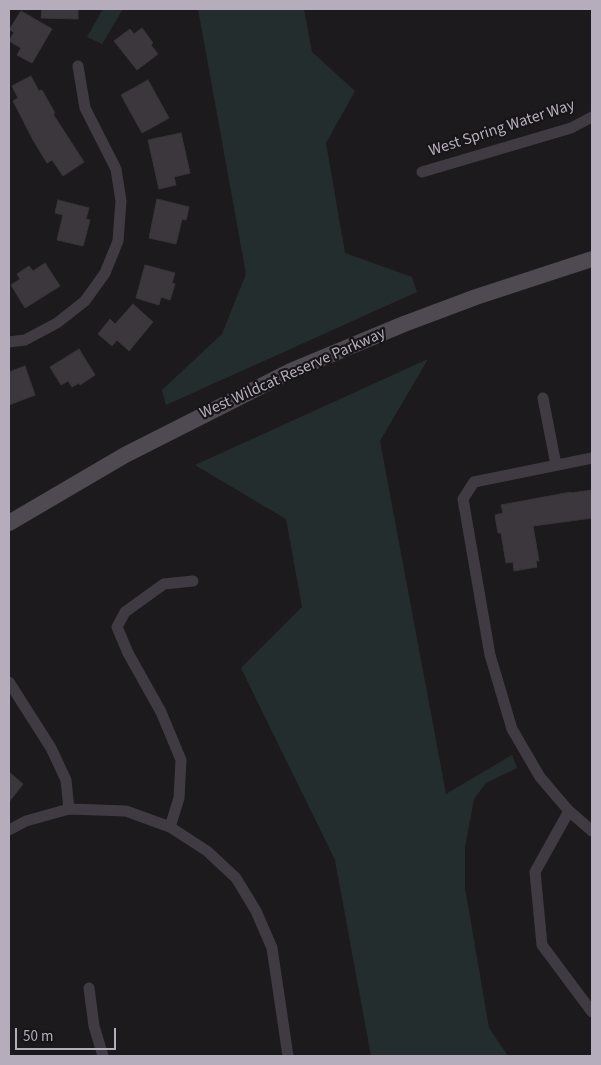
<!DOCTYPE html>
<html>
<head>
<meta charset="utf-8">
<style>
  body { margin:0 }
  #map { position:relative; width:601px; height:1065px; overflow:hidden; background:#1d1a1d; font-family:"Source Sans 3",sans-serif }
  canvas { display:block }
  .frame { position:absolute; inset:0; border:10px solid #b6adbc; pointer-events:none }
  .scale { position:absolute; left:15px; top:1028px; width:101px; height:22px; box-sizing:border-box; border:2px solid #b6adbc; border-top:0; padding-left:6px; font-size:15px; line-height:18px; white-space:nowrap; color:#b6adbc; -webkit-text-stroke:4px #181518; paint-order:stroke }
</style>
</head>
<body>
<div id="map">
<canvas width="601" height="1065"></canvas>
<div class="frame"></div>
<div class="scale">50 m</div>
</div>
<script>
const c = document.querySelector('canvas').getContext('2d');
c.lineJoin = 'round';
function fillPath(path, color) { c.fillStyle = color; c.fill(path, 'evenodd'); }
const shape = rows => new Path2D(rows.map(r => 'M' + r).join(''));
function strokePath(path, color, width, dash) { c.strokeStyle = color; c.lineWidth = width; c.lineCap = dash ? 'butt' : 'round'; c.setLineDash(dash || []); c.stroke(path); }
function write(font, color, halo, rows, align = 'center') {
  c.font = font + ' "Source Sans 3",sans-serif'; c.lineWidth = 4.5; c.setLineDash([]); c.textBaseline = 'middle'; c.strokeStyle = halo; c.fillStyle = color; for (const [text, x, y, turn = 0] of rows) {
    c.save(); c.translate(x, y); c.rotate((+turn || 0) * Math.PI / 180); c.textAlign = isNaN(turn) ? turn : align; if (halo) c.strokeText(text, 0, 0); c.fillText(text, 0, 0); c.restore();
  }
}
fillPath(shape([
  [103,9,123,9,102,44,87,37],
  [198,9,304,9,312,52,355,91,326,143,345,253,412,277,417,292,166,405,162,390,222,334,246,274],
  [428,359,380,441,446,794,512,755,517,768,486,783,474,799,465,847,465,888,489,1028,508,1056,371,1056,335,860,241,668,302,607,286,519,195,465]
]), '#242d2d');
const building = shape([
  [42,9,78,9,78,19,41,18,42,9],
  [21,11,52,29,32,63,17,55,21,48,9,41,14,32,9,30,21,11],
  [142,28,153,43,151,45,158,54,137,70,114,41,130,29,134,34,142,28],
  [31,76,39,91,42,90,55,113,53,114,84,162,63,176,52,160,47,163,33,140,13,101,18,98,12,86,31,76],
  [148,80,169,118,142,133,121,95,148,80],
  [181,133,190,173,174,177,176,185,159,189,148,140,181,133],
  [157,199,189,207,186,220,182,219,176,244,149,238,157,199],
  [58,200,89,208,86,219,90,220,83,246,57,240,63,215,55,213,58,200],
  [45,263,60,286,25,308,11,285,20,279,17,274,29,266,33,271,45,263],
  [145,265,175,273,172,283,175,284,170,300,161,297,159,305,136,298,145,265],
  [133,304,153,322,129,351,117,340,112,346,98,334,110,319,115,324,133,304],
  [79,349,95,375,80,385,79,383,72,387,68,381,61,385,50,367,79,349],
  [25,366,35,395,9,405,9,372,25,366],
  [592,490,592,518,533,526,539,561,536,561,537,567,514,571,513,562,506,563,501,533,498,533,495,515,503,513,501,505,571,492,571,493,592,490],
  [9,772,23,784,9,802,9,772]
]);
fillPath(building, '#3b373c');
strokePath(building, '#383439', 1);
strokePath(shape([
  [422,172,571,128,592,117],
  [9,342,25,340,57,323,85,301,105,273,118,241,121,201,116,169,85,108,78,66],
  [543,398,556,465],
  [592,458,474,482,463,499,490,655,512,729,540,777,569,811,592,831],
  [9,682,51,748,66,780,69,809],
  [569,811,535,872,542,945,592,1012],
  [170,827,179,798,181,760,161,712,128,653,117,627,125,612,164,584,193,581],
  [9,830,26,821,69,809,126,811,170,827,207,851,236,878,256,911,272,948,288,1056],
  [89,988,94,1026,103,1056]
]), '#403b42', 11);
strokePath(shape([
  [9,523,125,455,291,371,404,324,476,297,592,259]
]), '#4f4952', 16);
write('16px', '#b6adbc', '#181518', [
  ["West Spring Water Way",502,129,-18],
  ["West Wildcat Reserve Parkway",293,374,-24]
]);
</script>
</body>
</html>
